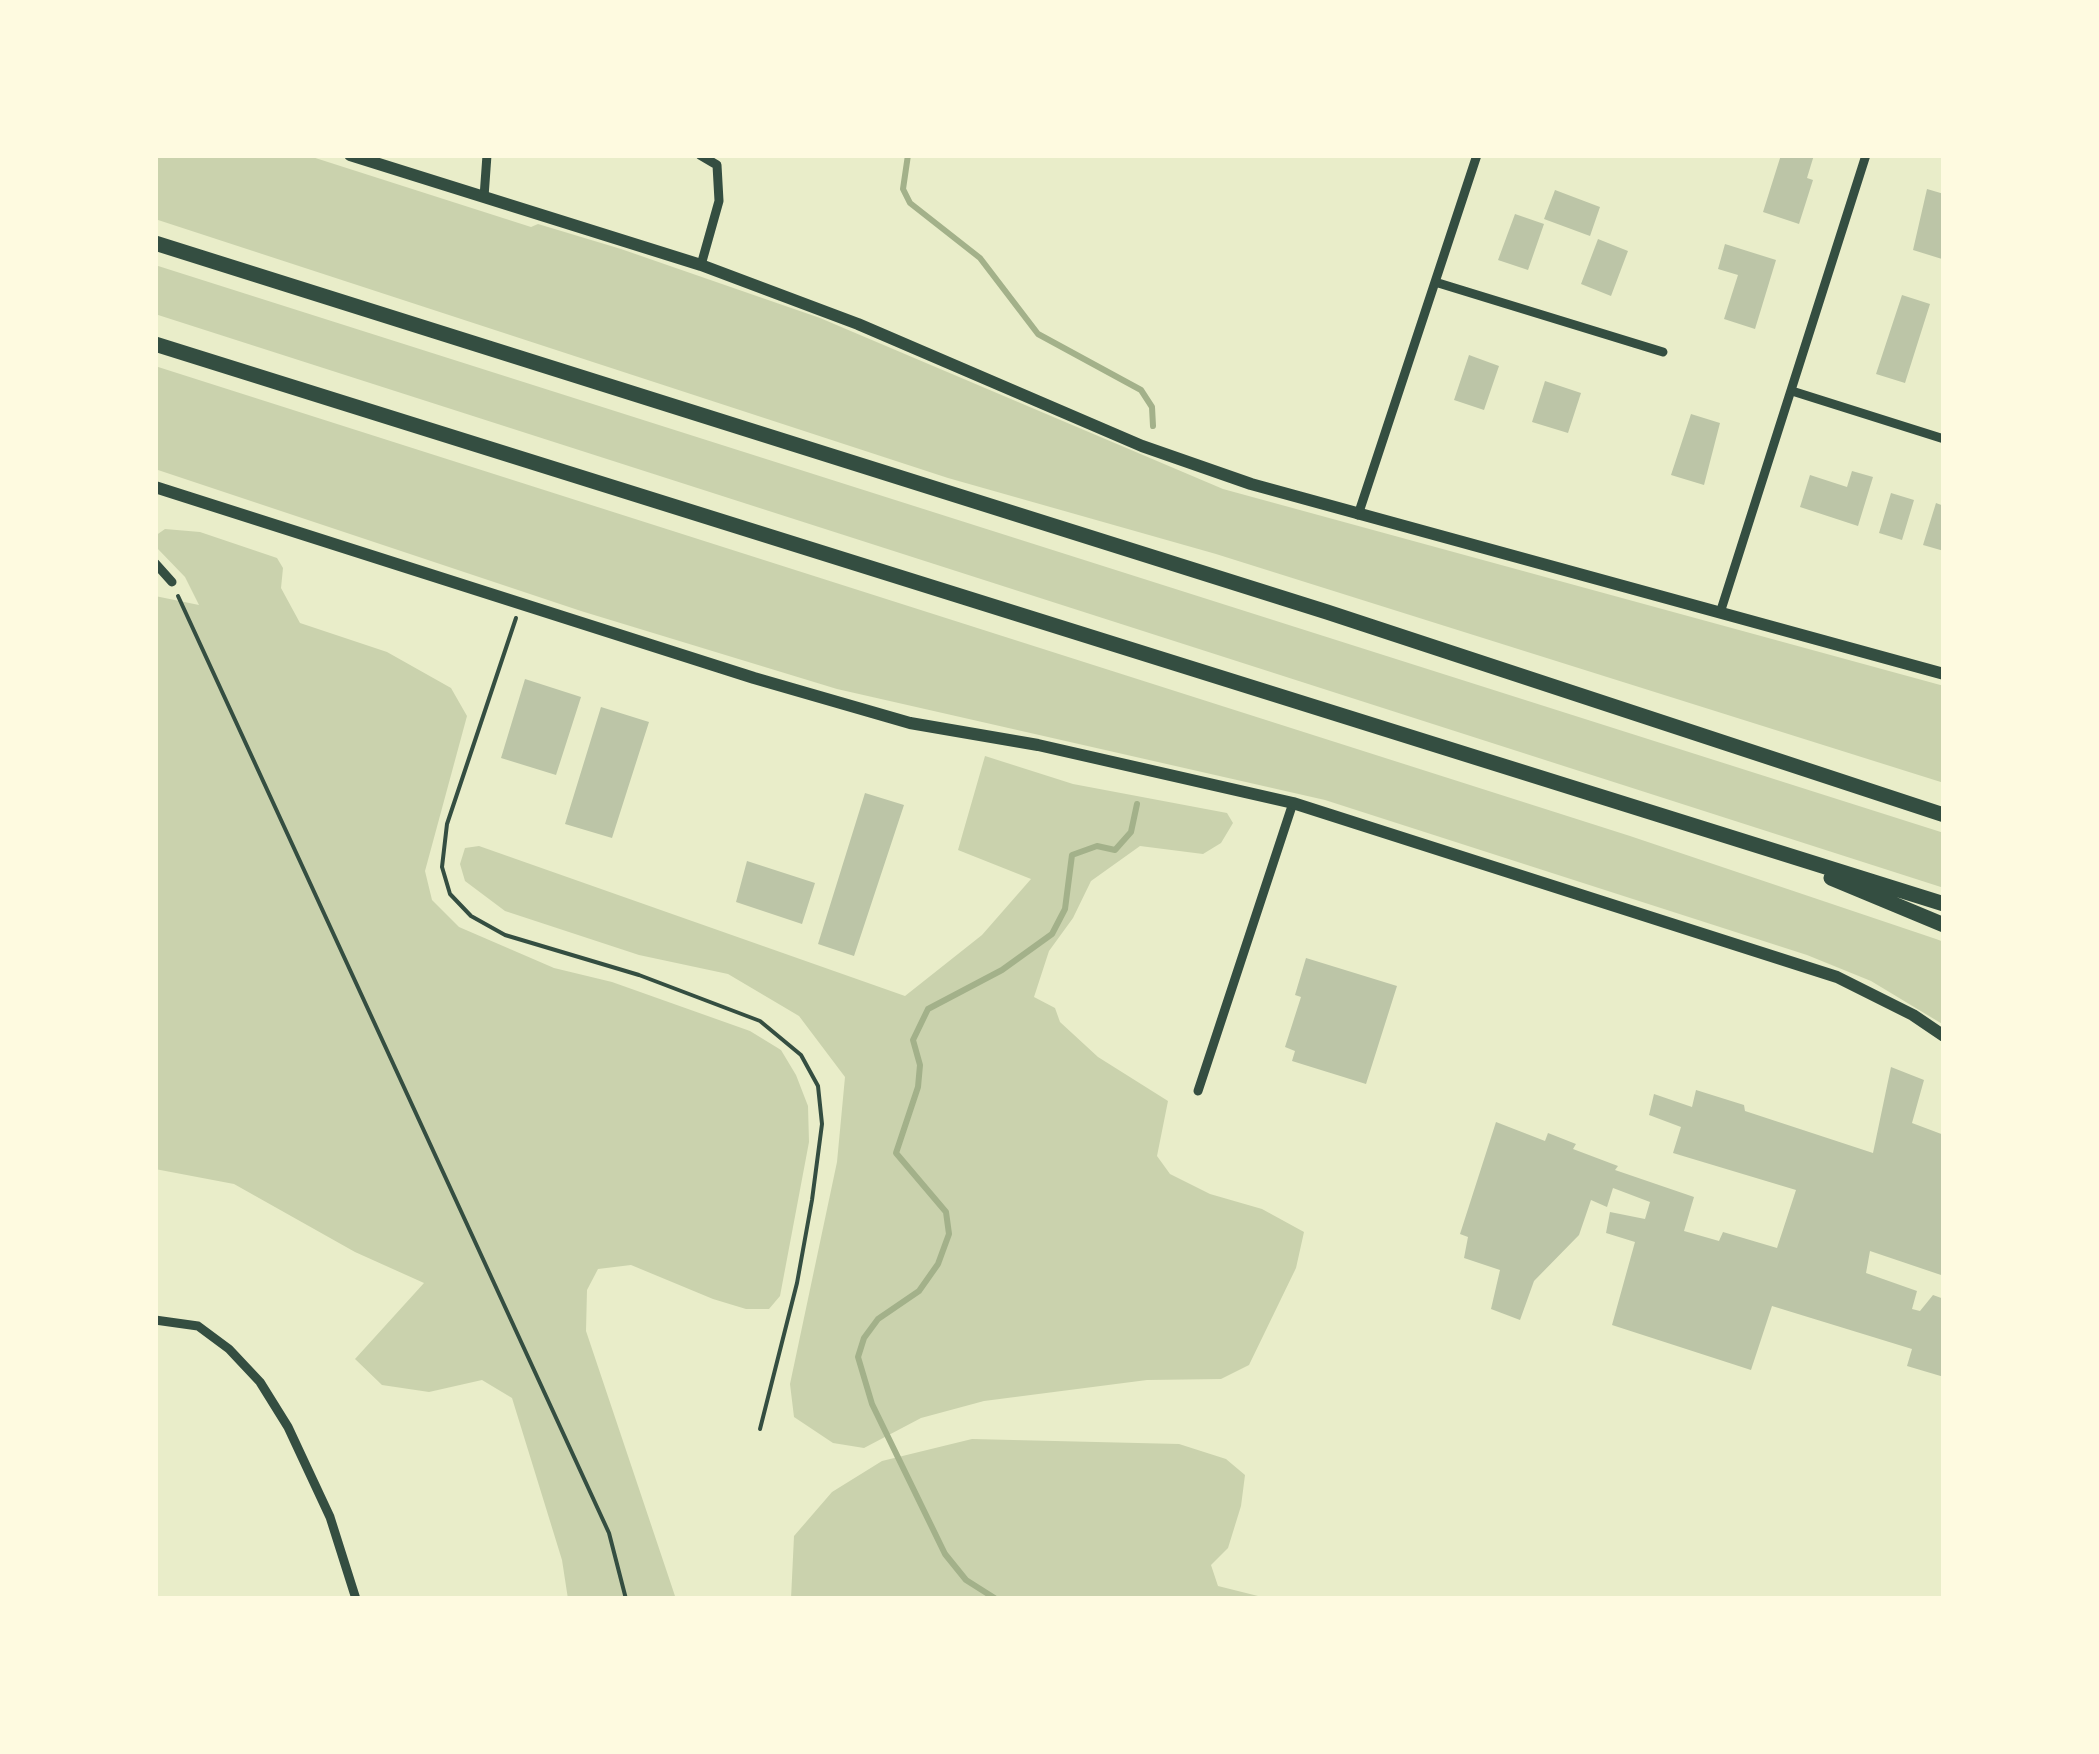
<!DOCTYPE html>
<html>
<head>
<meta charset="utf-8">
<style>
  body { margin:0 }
  #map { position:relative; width:2099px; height:1754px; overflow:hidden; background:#e9edc9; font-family:"Fira Sans Condensed",sans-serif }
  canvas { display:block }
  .frame { position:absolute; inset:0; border:158px solid #fefae0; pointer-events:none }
</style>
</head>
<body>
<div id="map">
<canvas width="2099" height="1754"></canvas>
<div class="frame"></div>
</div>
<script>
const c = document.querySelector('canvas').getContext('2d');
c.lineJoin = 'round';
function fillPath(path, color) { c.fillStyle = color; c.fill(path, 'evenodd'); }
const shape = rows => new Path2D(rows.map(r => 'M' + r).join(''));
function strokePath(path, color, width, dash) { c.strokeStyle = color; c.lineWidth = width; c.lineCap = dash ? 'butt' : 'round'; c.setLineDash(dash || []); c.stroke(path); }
fillPath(shape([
  [155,155,306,155,531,227,538,224,621,249,820,318,1223,489,1944,686,1944,783,1216,554,948,478,155,219],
  [155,265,1944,833,1944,888,155,314],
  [155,366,1630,836,1936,939,1944,942,1944,1025,1871,981,1807,955,1325,800,837,689,581,611,155,469],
  [165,529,200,532,277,558,283,568,281,588,300,623,387,652,451,688,467,716,425,871,432,900,459,927,554,968,612,982,750,1031,781,1050,796,1075,808,1106,809,1142,780,1296,769,1309,746,1309,713,1299,631,1265,598,1269,587,1290,586,1331,676,1599,568,1599,562,1560,512,1398,482,1380,429,1392,382,1385,355,1359,424,1283,355,1252,234,1184,155,1169,155,596,199,605,185,577,157,548,155,536],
  [985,756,1073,784,1227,813,1233,823,1221,843,1203,854,1140,846,1091,881,1073,918,1049,951,1034,997,1055,1008,1060,1022,1098,1057,1168,1101,1157,1156,1170,1174,1210,1194,1262,1209,1304,1232,1296,1268,1249,1365,1221,1379,1147,1380,984,1401,921,1418,864,1448,833,1443,794,1417,790,1384,837,1162,845,1077,799,1016,728,974,639,955,505,911,465,881,460,864,465,848,479,846,905,996,982,935,1031,879,958,850],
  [972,1439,1179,1444,1226,1459,1245,1475,1241,1506,1228,1548,1211,1565,1218,1586,1270,1599,791,1599,794,1536,832,1492,882,1461]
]), '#cad2ad');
strokePath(shape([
  [908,155,903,189,910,203,980,258,1038,334,1141,390,1152,407,1153,426],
  [996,1599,966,1580,945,1554,872,1404,858,1357,864,1338,878,1319,919,1291,938,1264,949,1234,946,1212,896,1153,918,1087,920,1065,913,1040,928,1009,1002,970,1052,934,1065,909,1072,855,1097,846,1115,850,1131,832,1137,804]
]), '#a3b18a', 6);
fillPath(shape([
  [1781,155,1814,155,1807,178,1813,180,1799,224,1763,212],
  [1927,189,1944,194,1942,259,1913,250],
  [1555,190,1600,207,1590,236,1544,219],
  [1515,214,1544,224,1528,270,1498,260],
  [1598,239,1628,251,1611,296,1581,284],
  [1725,244,1776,260,1755,329,1724,319,1738,275,1718,269],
  [1902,295,1930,304,1905,383,1876,374],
  [1469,355,1499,366,1484,410,1454,400],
  [1545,381,1581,393,1568,433,1532,422],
  [1691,414,1720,423,1704,485,1671,475],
  [1852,471,1873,477,1858,526,1800,507,1810,475,1847,487],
  [1891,493,1914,500,1902,540,1879,533],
  [1936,503,1944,506,1944,551,1923,545],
  [525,679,581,697,556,775,501,758],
  [601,707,649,722,612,838,565,824],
  [865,793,904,805,854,956,818,944],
  [747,861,815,883,802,924,736,902],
  [1306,958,1397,986,1366,1084,1292,1061,1295,1051,1285,1047,1301,997,1295,995],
  [1891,1067,1924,1080,1912,1123,1944,1135,1944,1276,1870,1251,1866,1273,1917,1291,1912,1309,1920,1311,1933,1295,1944,1299,1944,1377,1907,1366,1912,1349,1772,1306,1751,1370,1612,1325,1635,1242,1606,1233,1610,1212,1645,1219,1650,1202,1613,1188,1607,1207,1591,1200,1579,1235,1534,1281,1520,1320,1491,1309,1500,1270,1464,1258,1468,1237,1460,1234,1496,1122,1545,1141,1548,1133,1576,1144,1573,1149,1618,1166,1615,1170,1694,1197,1684,1231,1719,1241,1723,1232,1777,1248,1796,1190,1673,1153,1681,1127,1649,1115,1654,1094,1692,1107,1696,1090,1744,1105,1745,1111,1873,1153]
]), '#bcc5a7');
strokePath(shape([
  [178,596,609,1533,626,1599],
  [516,618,447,824,442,867,450,894,471,916,505,935,639,975,760,1021,801,1055,818,1086,822,1124,812,1200,797,1283,760,1429]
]), '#344e41', 4);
strokePath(shape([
  [700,155,717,165,719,201,701,265],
  [484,197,487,155],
  [1435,282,1663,352],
  [1792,391,1944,439],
  [1358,515,1477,155],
  [155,563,172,582],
  [1720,613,1866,155],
  [1198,1091,1293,803],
  [155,1320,198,1326,229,1349,260,1382,288,1427,330,1517,356,1599]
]), '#344e41', 9);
strokePath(shape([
  [350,155,701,265,858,324,1142,446,1251,484,1944,674],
  [155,487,754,678,910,723,1038,745,1293,803,1837,977,1913,1015,1944,1036]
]), '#344e41', 12);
strokePath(shape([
  [155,243,1327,612,1944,815],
  [155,344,1944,904],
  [1831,878,1944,925]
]), '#344e41', 15);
</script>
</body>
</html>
